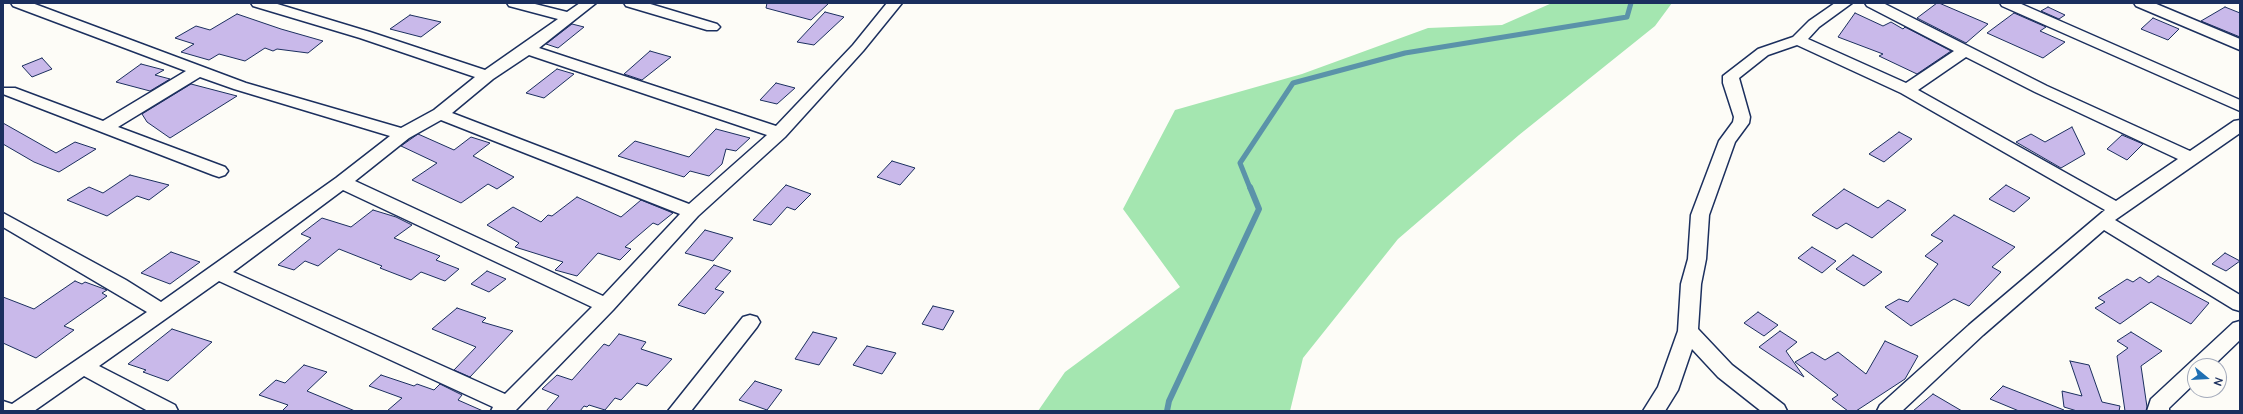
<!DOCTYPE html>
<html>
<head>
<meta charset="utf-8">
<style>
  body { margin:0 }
  #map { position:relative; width:2243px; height:414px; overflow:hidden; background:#fdfcf7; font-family:"Architects Daughter",sans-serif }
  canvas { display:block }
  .frame { position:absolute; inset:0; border:4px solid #1b2f5e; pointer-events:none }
  .north { position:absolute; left:2187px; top:358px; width:40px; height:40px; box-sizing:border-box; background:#fdfcf7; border:1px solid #a3aaba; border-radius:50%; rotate:108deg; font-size:11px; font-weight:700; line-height:16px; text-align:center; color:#1b2f5e }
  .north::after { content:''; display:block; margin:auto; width:14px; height:18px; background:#1f6fb2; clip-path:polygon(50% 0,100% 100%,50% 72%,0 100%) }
</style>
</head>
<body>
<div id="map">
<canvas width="2243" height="414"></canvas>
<div class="frame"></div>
<div class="north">N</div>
</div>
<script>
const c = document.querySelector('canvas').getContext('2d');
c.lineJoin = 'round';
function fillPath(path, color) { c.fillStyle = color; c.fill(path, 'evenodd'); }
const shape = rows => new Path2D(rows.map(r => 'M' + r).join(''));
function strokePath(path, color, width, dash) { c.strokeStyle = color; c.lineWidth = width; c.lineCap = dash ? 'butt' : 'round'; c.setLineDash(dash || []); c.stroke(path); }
fillPath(shape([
  [1552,3,1672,3,1655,26,1519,135,1398,239,1303,358,1290,411,1038,411,1065,372,1180,287,1123,209,1175,110,1302,74,1428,28,1502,25]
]), '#a4e6b0');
strokePath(shape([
  [1250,188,1240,163,1293,83,1405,53,1627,17,1631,3]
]), '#5b93a9', 5);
strokePath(shape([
  [1167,411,1169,401,1259,209,1250,187]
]), '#5b93a9', 6);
const building = shape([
  [767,3,829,3,811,20,766,8,767,3],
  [1937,3,1939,3,1988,24,1966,43,1917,18,1937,3],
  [2048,7,2065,15,2059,19,2041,11,2048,7],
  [2225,7,2240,13,2240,37,2201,21,2225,7],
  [825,12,844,17,814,45,797,42,825,12],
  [1855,13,1883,26,1891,22,1903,29,1905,27,1951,51,1917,74,1879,56,1883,54,1838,37,1855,13],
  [2014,13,2046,27,2040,31,2065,42,2043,58,1987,33,2014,13],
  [237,14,281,29,323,41,308,53,277,49,273,51,265,48,245,61,219,54,209,60,181,52,194,44,175,38,196,26,210,30,237,14],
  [410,15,441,22,421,37,390,29,410,15],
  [2153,18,2179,29,2168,40,2141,29,2153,18],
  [572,24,584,27,558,48,546,44,572,24],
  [650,51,671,57,642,80,624,74,650,51],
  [42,58,52,69,32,77,22,66,42,58],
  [141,64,164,70,155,75,170,79,150,91,116,82,141,64],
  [557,69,574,74,544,98,526,93,557,69],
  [776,83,795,88,777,104,760,100,776,83],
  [191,84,237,96,170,138,147,122,142,114,191,84],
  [3,123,56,153,75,142,96,149,59,172,34,162,3,144,3,123],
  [2072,127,2085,154,2061,168,2016,142,2031,134,2045,142,2072,127],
  [716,129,750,138,736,151,726,149,722,164,709,176,690,171,684,177,618,156,635,141,689,157,716,129],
  [1899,132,1912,139,1884,162,1869,154,1899,132],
  [418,134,454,150,471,137,490,143,473,156,514,177,497,189,488,184,461,203,412,180,437,163,401,146,418,134],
  [2122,135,2143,144,2127,160,2107,149,2122,135],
  [892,161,915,168,900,185,877,177,892,161],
  [130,175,169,185,149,200,137,196,107,216,67,200,89,187,103,193,130,175],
  [786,185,811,194,795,210,787,207,771,225,753,220,786,185],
  [2006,185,2030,198,2014,212,1989,199,2006,185],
  [1844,189,1878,208,1888,200,1906,210,1872,238,1846,223,1837,229,1812,215,1844,189],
  [577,197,621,217,641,200,673,213,658,225,653,223,625,247,631,249,620,260,598,253,577,276,555,270,563,262,515,247,519,243,487,225,513,207,541,222,548,215,552,216,577,197],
  [373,210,396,217,412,225,394,238,440,256,436,260,459,269,445,281,421,272,411,280,380,268,382,266,339,249,318,266,305,261,294,270,278,265,311,238,301,234,322,218,351,227,373,210],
  [1954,215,2015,247,1992,267,2001,272,1969,306,1954,299,1911,326,1885,307,1899,299,1908,302,1938,264,1925,256,1943,241,1931,235,1954,215],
  [705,230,733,238,713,261,685,253,705,230],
  [1812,247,1836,261,1822,273,1798,258,1812,247],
  [171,252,200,262,170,284,141,273,171,252],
  [2225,253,2240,261,2226,271,2212,264,2225,253],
  [1853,255,1882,272,1864,286,1836,269,1853,255],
  [714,265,731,271,715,289,724,292,705,314,678,305,714,265],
  [487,271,506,279,489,292,471,284,487,271],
  [2158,276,2209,303,2191,324,2151,302,2120,324,2095,308,2105,302,2098,298,2127,279,2133,282,2140,277,2149,283,2158,276],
  [75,281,82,284,85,282,107,290,102,293,107,296,64,326,74,330,36,358,3,343,3,297,34,309,75,281],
  [933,306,954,311,943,330,922,324,933,306],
  [457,308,486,318,482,322,513,331,470,377,454,370,476,347,432,329,457,308],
  [1758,312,1778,325,1764,336,1744,323,1758,312],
  [172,329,212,342,168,381,143,372,146,370,128,364,172,329],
  [1780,331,1797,342,1786,351,1804,377,1759,347,1780,331],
  [813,332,837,338,819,365,795,359,813,332],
  [2131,332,2162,351,2141,366,2147,407,2146,411,2125,411,2117,356,2128,348,2117,341,2131,332],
  [619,334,646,342,641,349,672,359,647,386,637,383,621,400,615,398,605,410,589,405,587,407,584,406,580,411,546,411,559,396,542,389,557,375,572,380,604,344,609,346,619,334],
  [1885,341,1918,356,1905,379,1856,411,1848,411,1832,399,1838,395,1795,362,1812,352,1825,360,1838,352,1866,374,1885,341],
  [867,346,896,353,882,374,853,365,867,346],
  [2070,361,2089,365,2102,402,2120,406,2119,411,2077,411,2064,407,2062,391,2082,396,2070,361],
  [304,365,327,372,307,391,355,411,282,411,288,405,259,395,276,380,285,383,304,365],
  [381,375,414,386,417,384,434,390,440,384,462,395,458,400,483,411,387,411,402,398,369,386,381,375],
  [755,381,782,390,767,410,739,400,755,381],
  [2003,386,2064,410,2064,411,2019,411,1990,399,2003,386],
  [1933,394,1962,411,1913,411,1933,394]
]);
fillPath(building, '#c9b9ea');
strokePath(building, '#1b2f5e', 1);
const minor = shape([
  [11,3,32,3,246,83,401,128,434,110,475,77,360,38,253,6,251,3,274,3,370,32,485,70,558,19,509,6,507,3,531,3,567,12,580,3,596,3,539,48,776,126,853,45,887,3,902,3,863,51,785,137,698,216,613,310,515,411,491,411,493,407,219,281,99,366,175,405,178,411,148,411,84,376,34,411,3,411,3,401,12,404,147,312,3,227,3,213,126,280,161,302,336,178,390,136,234,89,200,77,118,127,225,167,228,171,225,175,219,177,213,175,3,94,3,88,15,88,103,121,186,71,13,6,11,3],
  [529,55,767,135,689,204,452,113,493,79,529,55],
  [441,120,680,214,603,296,355,181,409,138,441,120],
  [343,190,592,307,505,394,233,272,343,190],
  [624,3,647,3,717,24,720,27,717,30,707,30,626,6,624,3],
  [1835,3,1852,3,1819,27,1808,39,1906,83,1954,51,1867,6,1865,3,1883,3,2047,86,2190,151,2234,121,2240,120,2240,133,2115,220,2240,295,2240,311,2233,309,2104,230,1983,335,1902,411,1877,411,1880,405,1969,325,2105,210,1901,93,1797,45,1768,55,1739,78,1750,117,1749,123,1735,142,1709,215,1706,259,1701,284,1698,329,1732,365,1784,405,1787,411,1761,411,1718,377,1692,349,1678,390,1665,411,1643,411,1658,387,1678,331,1681,284,1688,259,1691,215,1719,141,1733,122,1734,117,1723,83,1723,76,1758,49,1793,37,1809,21,1835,3],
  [1966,57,2035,92,2178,159,2116,201,1918,90,1966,57],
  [2000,3,2019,3,2240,100,2240,111,2002,6,2000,3],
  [2134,3,2154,3,2240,39,2240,50,2136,6,2134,3],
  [750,315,757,317,760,322,757,327,691,411,668,411,743,317,750,315],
  [2240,321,2240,340,2213,366,2195,366,2195,383,2169,408,2169,411,2147,411,2151,399,2233,323,2240,321]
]);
strokePath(minor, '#1b2f5e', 3);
fillPath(minor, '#fdfcf7');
</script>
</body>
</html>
